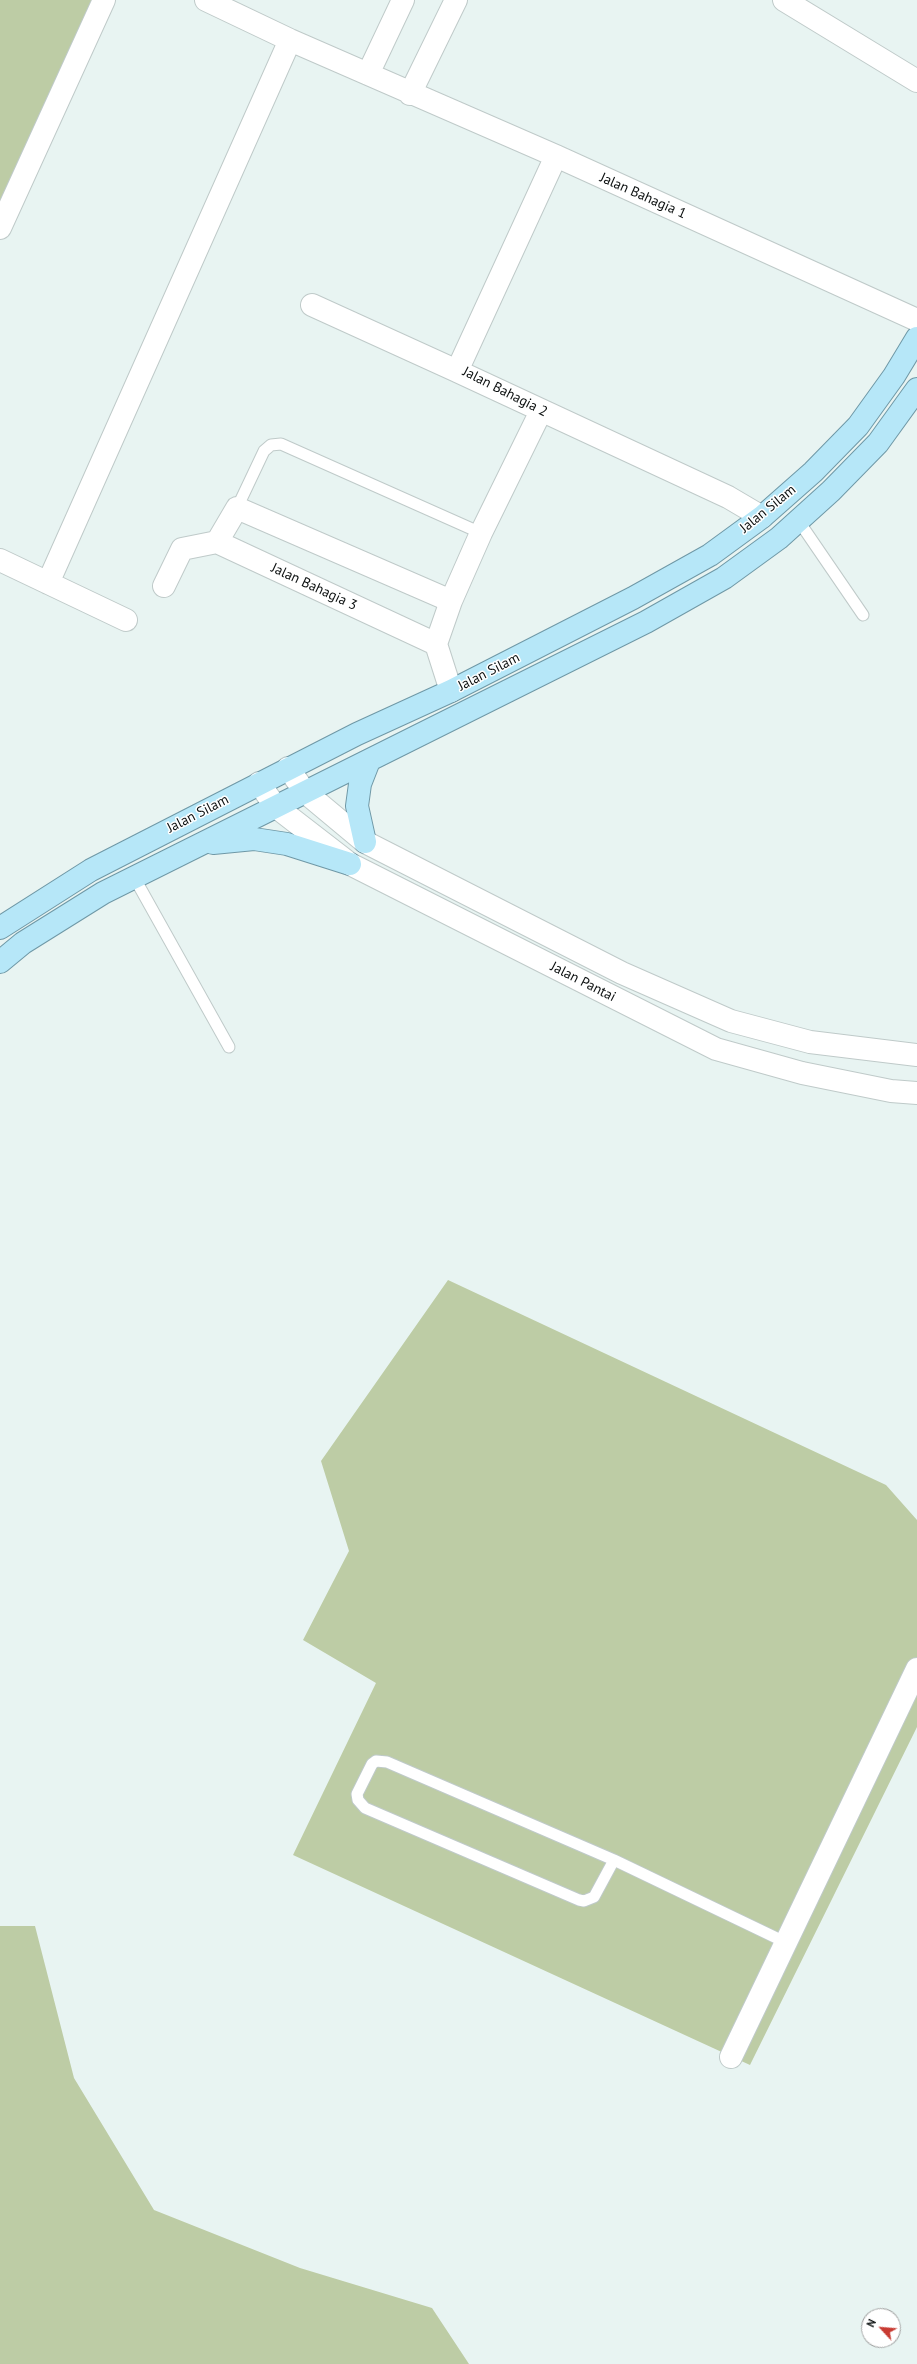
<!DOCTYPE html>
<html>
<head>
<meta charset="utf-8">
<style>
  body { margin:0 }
  #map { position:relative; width:917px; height:2364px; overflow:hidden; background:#e8f4f2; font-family:"PT Sans",sans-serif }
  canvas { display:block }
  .north { position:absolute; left:861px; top:2308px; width:40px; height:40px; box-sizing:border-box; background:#fff; border:1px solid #9e9f9f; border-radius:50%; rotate:296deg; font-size:11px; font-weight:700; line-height:16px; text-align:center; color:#0c1010 }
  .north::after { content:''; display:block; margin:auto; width:14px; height:18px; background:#c83b32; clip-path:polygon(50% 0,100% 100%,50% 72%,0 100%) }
</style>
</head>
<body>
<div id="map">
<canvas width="917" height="2364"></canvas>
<div class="north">N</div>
</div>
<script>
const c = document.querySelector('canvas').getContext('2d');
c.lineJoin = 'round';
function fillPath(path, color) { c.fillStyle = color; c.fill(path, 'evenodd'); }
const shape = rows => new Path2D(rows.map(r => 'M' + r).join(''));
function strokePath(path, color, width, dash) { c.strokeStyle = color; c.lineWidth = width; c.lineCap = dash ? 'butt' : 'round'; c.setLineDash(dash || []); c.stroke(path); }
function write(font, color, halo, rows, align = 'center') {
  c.font = font + ' "PT Sans",sans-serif'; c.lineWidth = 3; c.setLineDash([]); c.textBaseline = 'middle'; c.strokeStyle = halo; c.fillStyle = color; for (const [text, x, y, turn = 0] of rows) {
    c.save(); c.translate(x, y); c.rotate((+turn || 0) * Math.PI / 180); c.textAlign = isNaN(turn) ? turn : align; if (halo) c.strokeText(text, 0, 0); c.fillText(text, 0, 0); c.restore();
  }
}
fillPath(shape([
  [0,0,93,0,0,205],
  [448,1280,886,1485,917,1520,917,1727,750,2065,293,1855,376,1683,303,1640,349,1551,321,1461],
  [0,1926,35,1926,74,2078,154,2210,300,2268,432,2308,469,2364,0,2364]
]), '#bdcca5');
const service = shape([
  [237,508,264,451,271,445,281,444,481,533],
  [798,520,863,615],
  [134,877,229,1047],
  [614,1860,594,1897,584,1901,579,1900,365,1808,358,1800,357,1794,372,1764,376,1761,387,1762,614,1860,787,1943]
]);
const minor = shape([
  [206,0,290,40,556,156,917,320],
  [784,0,917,81],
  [368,74,403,0],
  [410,94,456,0],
  [556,156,457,371,728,497,762,517],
  [0,228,104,0],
  [312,305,457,371],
  [217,542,237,508,451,601],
  [0,560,126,620],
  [48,583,290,40],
  [164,586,182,549,217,542,436,644,451,691],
  [436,644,451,601,481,533,541,411],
  [731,2057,917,1669]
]);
const tertiary = shape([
  [288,768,305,792,365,842,622,973,731,1021,810,1042,917,1055],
  [259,783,275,806,350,864,716,1049,802,1073,891,1091,917,1093]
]);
const trunk = shape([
  [365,842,357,806,360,784,369,761],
  [213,843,254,839,287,844,350,864],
  [0,928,91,870,357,734,451,691,633,598,710,555,762,517,813,472,858,426,894,376,917,338],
  [0,962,23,943,103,893,646,622,724,578,779,538,831,491,878,443,917,389]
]);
strokePath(service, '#bfcac9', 13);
strokePath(minor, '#bfcac9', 24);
strokePath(tertiary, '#bfcac9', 24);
strokePath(trunk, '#6f98a6', 24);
strokePath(service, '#fff', 11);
strokePath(minor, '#fff', 22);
strokePath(tertiary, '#fff', 22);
strokePath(trunk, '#b6e7f8', 22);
write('14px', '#0c1010', '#fff', [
  ["Jalan Bahagia 1",643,196,24],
  ["Jalan Bahagia 2",505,392,27],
  ["Jalan Silam",768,509,-39],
  ["Jalan Bahagia 3",314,587,25],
  ["Jalan Silam",489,672,-27],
  ["Jalan Silam",198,814,-27],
  ["Jalan Pantai",583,982,27]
]);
</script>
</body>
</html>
